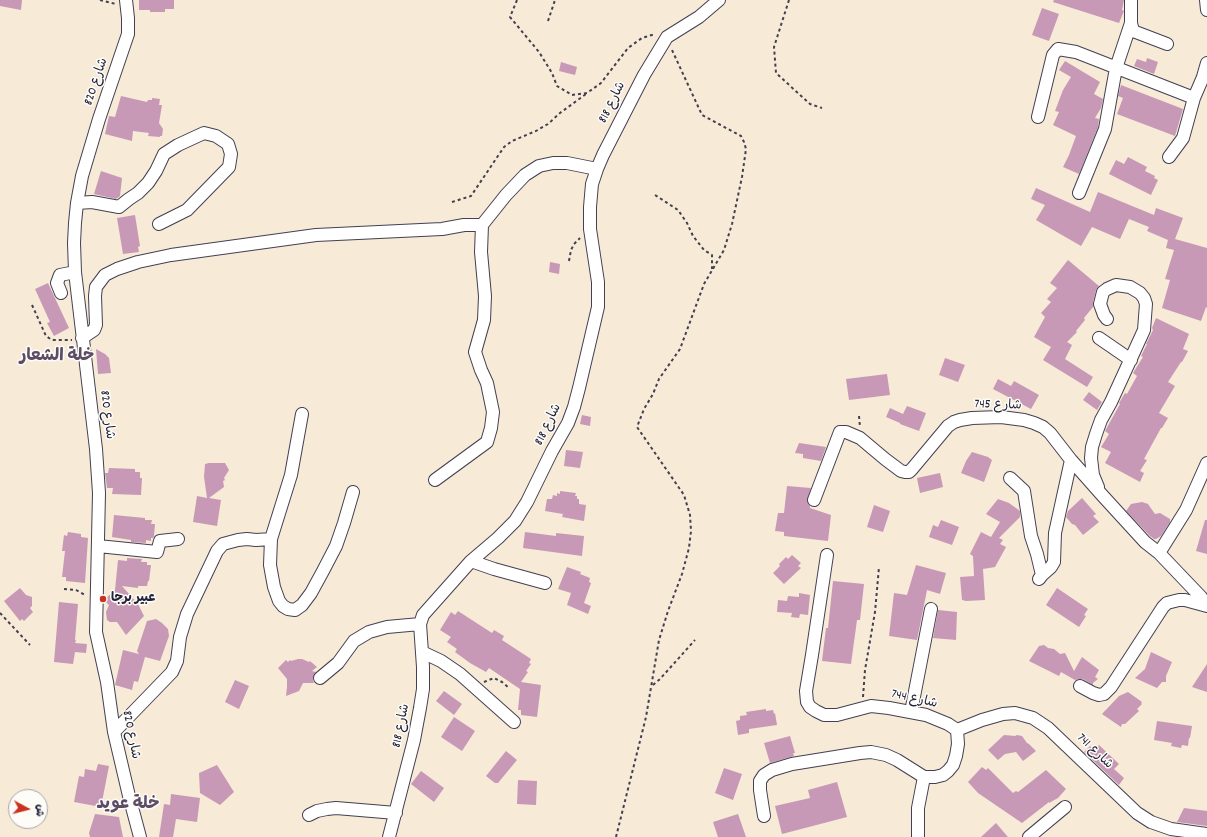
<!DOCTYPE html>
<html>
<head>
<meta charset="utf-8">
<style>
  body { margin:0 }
  #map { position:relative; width:1207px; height:837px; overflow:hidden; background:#f7ead7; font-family:Dekko,"Playpen Sans Arabic",sans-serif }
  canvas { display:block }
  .north { position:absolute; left:8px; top:789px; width:40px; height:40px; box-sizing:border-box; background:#fdfcf7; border:1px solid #a5a5ac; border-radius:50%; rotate:97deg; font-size:11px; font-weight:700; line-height:16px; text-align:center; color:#22223b }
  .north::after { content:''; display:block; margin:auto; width:14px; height:18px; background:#c8321e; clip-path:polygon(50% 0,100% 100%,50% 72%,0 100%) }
</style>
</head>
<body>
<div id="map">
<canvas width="1207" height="837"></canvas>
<div class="north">ش</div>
</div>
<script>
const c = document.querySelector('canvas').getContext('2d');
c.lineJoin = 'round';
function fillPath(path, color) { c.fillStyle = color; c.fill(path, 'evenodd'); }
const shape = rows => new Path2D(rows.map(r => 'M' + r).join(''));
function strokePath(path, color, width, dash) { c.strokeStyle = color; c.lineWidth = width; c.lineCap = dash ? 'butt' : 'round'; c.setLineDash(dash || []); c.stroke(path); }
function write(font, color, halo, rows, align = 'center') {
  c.font = font + ' Dekko,"Playpen Sans Arabic",sans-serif'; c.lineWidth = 3; c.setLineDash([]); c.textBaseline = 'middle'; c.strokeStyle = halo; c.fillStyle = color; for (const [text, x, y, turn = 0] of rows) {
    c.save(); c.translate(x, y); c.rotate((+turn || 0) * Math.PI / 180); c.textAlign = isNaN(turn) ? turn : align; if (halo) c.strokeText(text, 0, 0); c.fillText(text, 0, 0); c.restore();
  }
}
fillPath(shape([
  [0,0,22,0,21,10,0,6],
  [139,0,174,0,174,9,165,9,165,12,150,12,150,10,139,10],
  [1054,0,1124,0,1122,10,1124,11,1119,23,1053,2],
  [1042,8,1059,14,1049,41,1032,35],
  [1147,58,1158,62,1154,74,1134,66,1137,59,1146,62],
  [1065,61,1100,82,1094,94,1103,99,1101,108,1095,118,1099,119,1098,127,1079,174,1063,167,1069,155,1076,136,1053,125,1059,112,1055,111,1063,90,1071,77,1059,70],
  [561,62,577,67,575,75,559,71],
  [1121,85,1183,109,1175,136,1117,114,1123,98,1118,96],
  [121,96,147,102,148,100,152,100,152,98,160,99,159,105,162,105,159,123,163,129,162,136,160,136,160,137,148,136,149,133,133,131,132,141,105,134,109,116,115,117],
  [1128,157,1147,167,1145,171,1155,176,1154,178,1158,180,1151,195,1109,174,1116,160,1124,164],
  [101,171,122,178,120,196,116,199,94,194],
  [1036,188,1090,212,1098,192,1154,215,1156,208,1183,218,1175,239,1207,248,1207,308,1206,307,1201,321,1162,308,1170,280,1165,279,1174,250,1166,248,1168,240,1147,231,1149,227,1129,219,1120,239,1092,227,1081,246,1036,220,1045,205,1031,199],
  [135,215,140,246,138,247,139,252,123,254,117,218],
  [1068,260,1099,286,1096,290,1093,302,1093,307,1084,318,1085,320,1076,331,1077,332,1067,342,1072,345,1065,359,1093,377,1087,387,1043,360,1051,347,1034,337,1045,317,1041,313,1051,302,1047,299,1057,288,1050,283],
  [550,262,560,264,559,274,549,272],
  [48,283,69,328,54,336,47,323,50,322,35,289],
  [1156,318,1189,334,1183,349,1188,351,1182,362,1181,362,1168,382,1175,386,1159,413,1168,418,1162,428,1161,428,1144,459,1147,460,1140,471,1144,473,1140,482,1105,463,1111,452,1101,447,1109,434,1105,431,1120,404,1119,403,1125,393,1127,394,1137,376,1133,373,1143,357,1141,356,1147,344,1146,344,1153,330,1152,328],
  [96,349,105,354,109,358,111,373,98,374],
  [945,358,965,365,958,382,939,375],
  [887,374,890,395,849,400,846,379],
  [998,379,1011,386,1014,381,1039,395,1031,409,993,389],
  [1089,392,1102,402,1097,410,1083,400],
  [907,406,926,413,919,431,900,424,900,423,886,417,890,408,903,414],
  [582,415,591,417,590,426,580,424],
  [799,443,826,447,821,461,803,458,803,454,795,453],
  [566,450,583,452,580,468,564,466],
  [972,452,988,457,992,460,984,482,961,473,966,461],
  [209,463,225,463,229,470,224,478,225,480,223,481,224,487,209,498,221,500,217,526,193,522,197,496,207,498,204,477,205,464],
  [109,468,135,469,135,472,140,472,140,478,142,478,141,495,112,494,113,488,107,488,105,473,108,473],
  [940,473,943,487,920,493,917,478],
  [787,486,811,488,807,501,810,506,810,508,831,515,828,541,784,536,784,532,775,531,778,513,784,513],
  [560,491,576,493,575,496,577,496,577,499,579,499,579,504,586,505,584,521,562,517,563,514,545,511,547,499,552,499,553,495,557,496,557,493,560,494],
  [1082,498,1096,514,1093,516,1099,522,1083,535,1075,525,1072,524,1066,517,1068,511],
  [998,499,1009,503,1020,511,1020,517,999,538,1003,540,1000,544,1006,547,995,567,983,569,985,600,966,601,962,600,960,577,974,576,973,556,970,554,981,532,991,537,1000,522,986,514],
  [1142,502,1148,504,1155,514,1160,513,1170,519,1170,522,1161,536,1156,539,1154,539,1150,536,1126,511,1131,504],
  [874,505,890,511,883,532,867,527],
  [114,515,145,518,145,520,152,520,151,524,155,524,154,536,153,538,151,538,151,541,146,540,146,543,131,542,131,540,112,537],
  [941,520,959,527,952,545,929,537,933,525,938,527],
  [1205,520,1207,520,1207,554,1196,551],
  [68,532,81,534,81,537,88,538,85,583,66,581,66,577,62,577,65,551,62,551,64,535,67,536],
  [525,532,556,536,556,533,584,536,582,556,523,548],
  [792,555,801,563,798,566,801,568,784,584,773,573,780,566,779,564,786,557,788,559],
  [127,558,142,559,141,562,147,562,147,565,151,565,149,581,148,581,147,586,138,586,138,588,122,586,138,604,144,616,126,635,117,622,110,622,107,620,106,612,109,605,104,600,115,590,118,560,127,561],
  [916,565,946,573,940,594,927,590,917,640,889,636,894,593,907,595],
  [567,567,581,572,580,574,590,578,589,582,591,583,584,603,591,606,588,614,567,605,571,593,558,589],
  [833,581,864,584,860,620,857,620,851,664,822,661,826,628,828,628],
  [20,588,26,595,32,597,32,606,30,608,33,612,24,621,22,619,20,621,4,601],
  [1057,588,1088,609,1084,615,1086,616,1079,627,1046,605],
  [799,593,810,595,808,615,800,614,799,618,791,617,792,613,777,612,778,600,787,601,788,596,799,597],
  [59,602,78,604,75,640,76,640,75,643,87,644,86,653,75,652,73,664,54,662],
  [938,610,957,612,956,640,933,638],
  [458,611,492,633,494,630,504,636,502,640,531,659,529,663,531,664,526,671,528,672,521,682,541,685,537,717,521,715,521,710,518,710,520,689,489,668,486,672,470,663,455,652,457,649,447,642,451,637,440,630,451,612,455,615],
  [156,619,162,623,168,629,169,636,160,661,145,657,138,682,134,681,132,690,115,685,123,650,139,654,137,651,147,621],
  [1044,645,1048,648,1054,649,1060,654,1065,653,1074,671,1082,657,1099,670,1095,677,1098,679,1093,683,1093,685,1083,679,1079,679,1075,680,1061,672,1059,676,1029,661,1039,646],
  [1151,652,1172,662,1166,676,1166,682,1162,682,1157,688,1135,678,1145,669],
  [298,659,302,659,309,662,310,661,317,667,312,671,316,672,313,676,313,680,314,683,303,683,299,691,286,696,287,687,287,679,278,668,286,660,288,662,290,660,291,661],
  [1207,664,1207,692,1192,687],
  [235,680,249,686,239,709,225,702],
  [444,691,462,704,454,715,436,701],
  [1128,692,1142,702,1141,703,1142,704,1137,709,1139,711,1125,724,1122,724,1121,727,1102,714,1119,696],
  [766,709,766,711,773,710,774,714,775,713,777,725,749,729,749,733,738,735,736,721,740,720,740,716,747,715,746,712],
  [454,717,475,731,462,751,441,737],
  [1157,721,1192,726,1190,738,1189,738,1188,746,1182,745,1181,748,1171,746,1172,743,1154,740],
  [1004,735,1015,736,1017,735,1022,736,1027,743,1029,744,1036,751,1023,761,1016,752,1005,754,998,760,988,750],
  [790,736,795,753,793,753,794,756,770,763,764,743],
  [1099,745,1119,764,1114,769,1124,778,1119,785,1084,752,1090,746,1094,750],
  [506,751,517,760,498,783,495,783,486,776],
  [98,764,109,766,101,807,74,802,79,776,84,777,85,769,96,771],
  [217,765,234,792,220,805,200,793,199,773],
  [982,767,986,770,988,768,1013,793,1016,791,1018,792,1046,770,1066,789,1058,798,1049,803,1049,802,1022,823,978,793,968,782],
  [724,768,742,774,733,800,715,793],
  [421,771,444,788,434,802,411,784],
  [518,780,537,781,536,805,517,804],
  [837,782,847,817,782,834,775,806,810,798,808,790],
  [171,794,200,798,197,822,176,819,173,837,159,837,164,804,170,805],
  [1184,808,1207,811,1207,826,1177,822],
  [95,814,119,817,123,837,90,837,89,833],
  [738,814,746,837,718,837,713,822],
  [996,823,1008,837,981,837]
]), '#c799b6');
const minor = shape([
  [126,0,128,18,128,34,99,119,82,176,77,203,75,223,74,243,75,272,96,449,99,493,96,632,107,682,114,732,129,796,140,837],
  [1131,0,1131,23,1133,31,1167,44],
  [1206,0,1207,10],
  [1038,117,1053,55,1058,49,1076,52,1194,98],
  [1169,157,1183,138,1194,98,1203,77,1207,63],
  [1079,193,1105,129,1116,68,1131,23],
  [77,203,92,202,119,207,129,199,138,193,148,183,156,171,164,154,178,145,204,133,216,136,228,144,231,154,229,167,187,210,159,224],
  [61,293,57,283,60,275,75,272],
  [82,338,94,330,96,325,95,296,96,287,105,275,117,269,138,262,171,255,316,235,442,229,464,225,482,225],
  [1099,338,1131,360],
  [302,414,291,475,271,539,270,565,274,587,279,601,283,606,288,609,295,610,302,605,311,593,323,571,336,546,344,523,353,492],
  [1010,478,1024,491,1031,536,1037,554,1042,575],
  [435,480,487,442,491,428,493,412,487,383,481,370,475,352,484,320,485,296,481,252,482,225,506,195,525,175,539,166,553,163,567,163,597,169],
  [1098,487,1093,475,1091,458,1092,447,1096,434,1101,420,1111,402,1144,330,1146,304,1144,298,1140,293,1130,287,1116,285,1107,289,1103,292,1100,304,1104,315,1107,319],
  [814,500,840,432,846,432,860,438,885,459,901,471,905,472,909,472,912,469,948,426,954,422,960,420,972,418,1001,417,1024,420,1034,423,1043,427,1050,433,1071,460,1102,495,1145,542,1159,553,1201,597,1207,605],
  [98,546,157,552,160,541,178,539],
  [1159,553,1186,510,1207,463],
  [471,561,494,569,545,583],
  [1039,579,1042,575,1051,567,1054,562,1055,533,1071,460],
  [422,652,441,661,460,674,514,722],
  [320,678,338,663,354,641,369,632,387,627,420,624],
  [1080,686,1093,693,1099,695,1104,694,1111,687,1163,607,1167,603,1179,600,1185,600,1207,606],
  [911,712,931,609],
  [957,730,982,720,1003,714,1015,713,1033,718,1048,728,1137,813,1151,822,1171,829,1207,834],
  [114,732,172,672,177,661,180,637,187,614,217,551,223,544,238,540,247,539,256,540,271,539],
  [309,815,317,811,327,809,336,808,396,813],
  [764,816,760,790,760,781,764,775,772,770,792,764,860,753,871,752,886,755,897,760,924,777,935,777,943,775,948,771,953,765,956,756,958,744,957,730,948,724,926,715,889,708,871,706,837,715,824,715,816,711,810,707,807,702,806,691,812,655,827,555],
  [389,837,414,740,420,708,423,689,423,667,420,624,423,615,471,561,498,538,515,521,527,502,552,451,568,423,574,407,579,388,598,307,598,282,590,229,590,207,592,184,597,169,603,155,644,75,667,37,699,17,719,0],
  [918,837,918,808,924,777],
  [1029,837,1065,807]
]);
strokePath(minor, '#424052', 14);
strokePath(shape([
  [100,0,116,4],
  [517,0,510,17,539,52,552,73,557,86,572,95,587,93,601,83,628,48,642,38,655,34],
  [789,0,774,47,776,73,810,104,822,108],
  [548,21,555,0],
  [655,195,678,210,687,223,693,236,704,250,712,255,712,269],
  [452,202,471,196,504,147,512,141,536,131,548,124,560,113,586,94],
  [569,261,571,250,574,244,580,238],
  [32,305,46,336,52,340,72,340],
  [859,416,860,427],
  [64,589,76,590,85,595],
  [0,613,30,645],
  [484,682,494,678,502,682,508,687],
  [653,685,660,679,695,640],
  [863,697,865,670,875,612,879,567],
  [616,837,646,717,659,640,668,611,682,574,689,548,691,531,690,515,684,495,637,427,644,409,653,394,659,379,680,349,704,284,724,250,732,224,742,177,746,149,744,142,741,136,702,115,672,50]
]), '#424052', 2, [3, 3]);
strokePath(minor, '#fff', 12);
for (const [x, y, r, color] of [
  [103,599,4,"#c8321e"]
]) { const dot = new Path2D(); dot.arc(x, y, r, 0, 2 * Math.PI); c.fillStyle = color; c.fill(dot); strokePath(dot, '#fdfcf7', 1.5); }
write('13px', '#22223b', '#fdfcf7', [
  ["شارع 820",97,82,-71],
  ["شارع 818",613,103,-63],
  ["شارع 745",998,406,2],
  ["شارع 820",106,415,83],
  ["شارع 818",549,425,-64],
  ["شارع 744",914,700,13],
  ["شارع 818",402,726,-78],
  ["شارع 820",130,735,79],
  ["شارع 741",1094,752,44]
]);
write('bold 13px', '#22223b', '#fdfcf7', [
  ["عبير برجا",111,599]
], 'left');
write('bold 17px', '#5c4c66', '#fdfcf7', [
  ["خلة الشعار",57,358],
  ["خلة عويد",128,806]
]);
</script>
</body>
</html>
